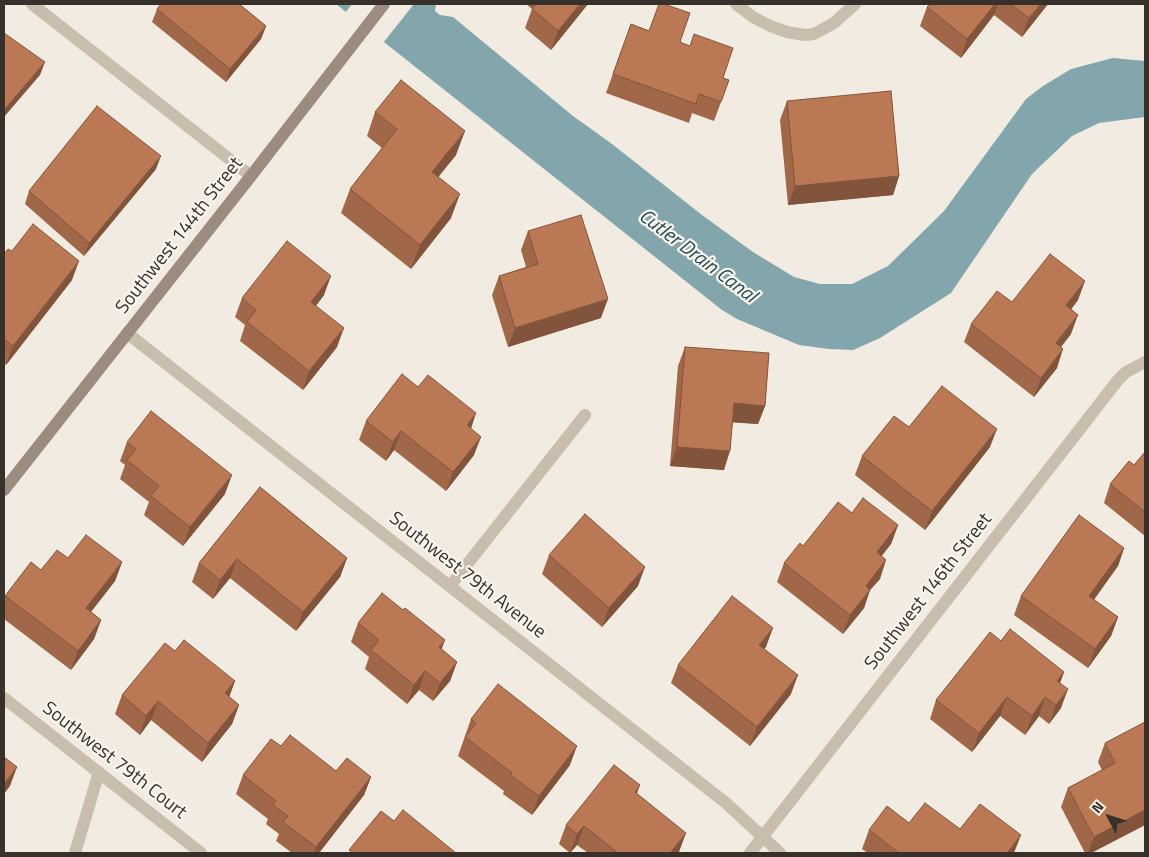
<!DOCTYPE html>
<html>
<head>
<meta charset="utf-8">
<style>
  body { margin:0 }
  #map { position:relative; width:1149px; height:857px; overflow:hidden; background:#f1ebe1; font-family:"Titillium Web",sans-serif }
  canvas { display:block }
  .frame { position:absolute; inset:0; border:5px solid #38302b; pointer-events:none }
  .north { position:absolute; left:1084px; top:792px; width:50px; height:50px; -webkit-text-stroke:4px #f9f5ed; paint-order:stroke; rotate:310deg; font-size:14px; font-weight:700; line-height:20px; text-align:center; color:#38302b }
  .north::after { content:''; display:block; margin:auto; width:18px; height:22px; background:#38302b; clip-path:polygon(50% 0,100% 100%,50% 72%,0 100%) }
</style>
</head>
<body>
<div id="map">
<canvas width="1149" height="857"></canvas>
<div class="frame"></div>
<div class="north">N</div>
</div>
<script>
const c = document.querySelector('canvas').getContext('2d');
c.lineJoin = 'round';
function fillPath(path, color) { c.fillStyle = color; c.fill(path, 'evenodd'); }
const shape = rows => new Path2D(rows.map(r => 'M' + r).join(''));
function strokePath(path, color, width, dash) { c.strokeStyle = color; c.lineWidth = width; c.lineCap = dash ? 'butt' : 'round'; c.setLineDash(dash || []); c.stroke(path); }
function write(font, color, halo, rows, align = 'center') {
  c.font = font + ' "Titillium Web",sans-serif'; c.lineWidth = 4.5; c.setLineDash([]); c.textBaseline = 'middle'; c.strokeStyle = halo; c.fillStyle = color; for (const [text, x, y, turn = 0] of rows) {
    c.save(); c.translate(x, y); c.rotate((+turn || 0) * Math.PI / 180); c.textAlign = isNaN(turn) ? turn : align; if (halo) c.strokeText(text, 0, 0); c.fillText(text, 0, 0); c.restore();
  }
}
fillPath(shape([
  [336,4,436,4,435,11,440,15,453,17,573,116,612,144,702,215,753,252,794,277,820,284,852,284,888,266,944,211,1026,99,1043,86,1071,69,1113,58,1145,61,1145,117,1099,123,1072,136,1032,174,951,293,880,338,853,350,829,349,799,345,737,319,722,310]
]), '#82a6ac');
fillPath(shape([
  [352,4,414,4,383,43,345,13]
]), '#f1ebe1');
strokePath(shape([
  [32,4,251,176],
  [736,4,753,17,770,26,787,32,805,35,814,34,834,23,855,4],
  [127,333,726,803,780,853],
  [450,586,585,415],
  [4,698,201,853],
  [75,853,99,772],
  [750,853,1118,380,1126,372,1145,362]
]), '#c9bdae', 12);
strokePath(shape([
  [4,490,251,176,384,4]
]), '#9c8c7f', 12);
fillPath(shape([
  [526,4,588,4,551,50,525,28,532,9],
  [930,4,1048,4,1022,37,994,15,961,58,920,26,927,7],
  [242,6,266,26,261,39,226,82,152,22,157,9],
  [631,24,680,42,723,78,729,80,714,121,692,113,689,123,606,93],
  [787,101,899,176,893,195,788,205,780,120],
  [375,112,456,155,438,177,451,218,411,269,341,213,350,189,382,148,367,136],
  [156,169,84,256,25,204,29,191],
  [528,231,601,318,508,347,492,295,499,276,526,267,521,250],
  [12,251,72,280,6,365,4,363,4,254],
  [324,295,316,306,337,347,303,390,240,341,245,325,235,317,242,298],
  [1078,300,1071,309,1071,334,1061,347,1057,368,1034,397,964,342,971,324,1012,302],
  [685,347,765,406,758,424,733,422,724,470,670,466,678,366],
  [366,421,471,428,474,455,446,491,394,450,386,461,359,440],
  [909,427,990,447,925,530,855,475,862,456],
  [127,442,225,494,183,546,144,515,149,502,120,479,125,465,120,461],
  [1145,452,1145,536,1104,503,1110,484,1134,465],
  [260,487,347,558,340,577,296,631,230,578,213,599,192,582,199,563],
  [852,513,898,525,891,544,881,556,880,579,870,590,864,608,843,634,777,582,784,563],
  [1124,548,1118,566,1094,600,1118,617,1111,636,1088,668,1014,615,1021,596],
  [549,555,638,586,602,627,542,574],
  [68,558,122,562,115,581,91,612,101,620,94,639,71,670,4,619,4,600,5,596,41,570],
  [358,623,441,649,457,662,450,681,433,701,419,690,407,704,365,669,369,657,351,642],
  [1001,641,1064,672,1060,683,1061,708,1049,724,1039,716,1025,735,1000,716,972,752,930,719,936,700],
  [766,647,764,649,791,694,750,746,671,683,678,665],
  [175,651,235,681,229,697,239,705,232,724,202,762,151,720,140,735,115,714,122,695],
  [471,719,570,765,532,815,503,794,504,791,458,756],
  [1105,743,1145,825,1091,853,1085,853,1061,807,1068,788,1102,770,1098,762],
  [281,746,336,771,371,777,364,795,319,853,292,853,276,841,279,834,266,824,268,819,236,794,243,775],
  [637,794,679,852,678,853,588,853,577,845,570,853,559,844,566,825],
  [909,823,960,829,1014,853,868,853,862,849,869,830]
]), '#a16749');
fillPath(shape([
  [580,4,588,4,551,50,558,31],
  [995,4,998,4,994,15,961,58,967,39],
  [1041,4,1048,4,1022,37,1029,18],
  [266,26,261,39,226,82,230,69],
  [45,62,40,75,4,117,4,110],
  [465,131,456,155,423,196,432,172],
  [161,156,156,169,84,256,89,243],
  [899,176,893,195,788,205,795,186],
  [460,194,451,218,411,269,420,245],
  [79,261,72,280,6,365,13,346],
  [331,276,324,295,304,321,311,302],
  [1085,281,1078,300,1060,324,1066,305],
  [608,299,601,318,508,347,515,328],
  [1078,315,1071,334,1049,362,1056,343],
  [344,328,337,347,303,390,309,371],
  [1063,349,1057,368,1034,397,1041,378],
  [734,403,765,406,758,424,727,422],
  [476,413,470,432,467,425],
  [997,429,990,447,925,530,932,511],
  [401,431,394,450,386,461,393,442],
  [481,437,474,455,446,491,453,472],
  [677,447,730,451,724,470,670,466],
  [232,475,225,494,183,546,190,527],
  [898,525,891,544,870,571,877,552],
  [1124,548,1118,566,1082,615,1089,596],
  [347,558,340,577,296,631,303,612],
  [237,559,230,578,213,599,220,580],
  [886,560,880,579,870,590,864,608,843,634,850,615,866,586],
  [122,562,115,581,79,627,86,608],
  [645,567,638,586,602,627,609,608],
  [1118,617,1111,636,1088,668,1095,649],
  [101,620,94,639,71,670,78,651],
  [773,628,766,647,752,663,759,645],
  [445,640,438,659,439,647],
  [457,662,450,681,433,701,440,683],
  [425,671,419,690,407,704,414,685],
  [1064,672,1057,691,1057,681],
  [798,675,791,694,750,746,757,727],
  [235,681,228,700,225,693],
  [1068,689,1061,708,1049,724,1056,705],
  [1007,697,1000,716,972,752,979,733],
  [1045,697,1039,716,1025,735,1032,716],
  [158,701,151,720,140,735,146,716],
  [239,705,232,724,202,762,208,743],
  [577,746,570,765,532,815,539,796],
  [17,767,10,786,4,794,4,784],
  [371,777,364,795,319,853,314,853,316,847],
  [640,785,633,804,635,792],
  [1145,810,1145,825,1091,853,1088,853,1094,837],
  [584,826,577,845,570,853,577,834],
  [686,833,679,852,678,853,670,853],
  [1021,835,1014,853,1007,853]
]), '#83543c');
const building = shape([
  [161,4,239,4,266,26,230,69,157,9,161,4],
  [536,4,580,4,558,31,532,9,536,4],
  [659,4,664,4,690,13,680,42,690,46,694,34,733,48,723,78,729,80,721,102,699,94,696,104,613,74,631,24,649,31,659,4],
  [930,4,995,4,967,39,927,7,930,4],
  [1010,4,1041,4,1029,18,1010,4],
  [4,33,45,62,4,110,4,33],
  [401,80,465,131,432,172,460,194,420,245,350,189,397,129,375,112,401,80],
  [891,91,899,176,795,186,787,101,891,91],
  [97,106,161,156,89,243,29,191,97,106],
  [581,215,608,299,515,328,499,276,538,264,528,231,581,215],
  [33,224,79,261,13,346,4,339,4,254,8,249,12,251,33,224],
  [287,241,331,276,311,302,344,328,309,371,247,322,256,310,242,298,287,241],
  [1050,254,1085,281,1066,305,1078,315,1056,343,1063,349,1041,378,971,324,997,291,1012,302,1050,254],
  [685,347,769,353,765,406,734,403,730,451,677,447,685,347],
  [402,374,418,387,428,375,476,413,467,425,481,437,453,472,401,431,393,442,366,421,402,374],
  [942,386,997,429,932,511,862,456,894,416,909,427,942,386],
  [151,411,232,475,190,527,151,496,159,486,127,460,136,449,127,442,151,411],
  [1145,452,1145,512,1110,484,1129,461,1134,465,1145,452],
  [260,487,347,558,303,612,237,559,220,580,199,563,260,487],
  [863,498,898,525,877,552,886,560,866,586,870,590,850,615,784,563,800,543,803,546,838,502,852,513,863,498],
  [585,514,645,567,609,608,549,555,585,514],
  [1079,515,1124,548,1089,596,1118,617,1095,649,1021,596,1079,515],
  [86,535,122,562,86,608,101,620,78,651,5,596,31,562,41,570,57,550,68,558,86,535],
  [382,593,403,610,405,608,445,640,439,647,457,662,440,683,425,671,414,685,371,650,379,640,358,623,382,593],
  [732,596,773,628,759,645,798,675,757,727,678,665,732,596],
  [1010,629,1064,672,1057,681,1068,689,1056,705,1045,697,1032,716,1007,697,979,733,936,700,990,632,1001,641,1010,629],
  [184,640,235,681,225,693,239,705,208,743,158,701,146,716,122,695,165,643,175,651,184,640],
  [498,684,577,746,539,796,510,775,512,773,465,737,476,723,471,719,498,684],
  [1145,722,1145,810,1094,837,1068,788,1115,763,1105,743,1145,722],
  [290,735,336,771,347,758,371,777,316,847,283,822,288,816,273,805,276,801,243,775,271,739,281,746,290,735],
  [4,757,17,767,4,784,4,757],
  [614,765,640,785,635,792,686,833,670,853,618,853,584,826,577,834,566,825,614,765],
  [925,803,960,829,980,804,1021,835,1007,853,899,853,869,830,887,806,909,823,925,803],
  [403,810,456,853,353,853,349,850,381,811,394,821,403,810]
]);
fillPath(building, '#bb7855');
strokePath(building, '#83543c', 1);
write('19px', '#38302b', '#f9f5ed', [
  ["Southwest 144th Street",180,236,-52],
  ["Southwest 79th Avenue",467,576,38],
  ["Southwest 146th Street",929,592,-52],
  ["Southwest 79th Court",114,761,38]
]);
write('italic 20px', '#244d56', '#f9f5ed', [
  ["Cutler Drain Canal",697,257,37]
]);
</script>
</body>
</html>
